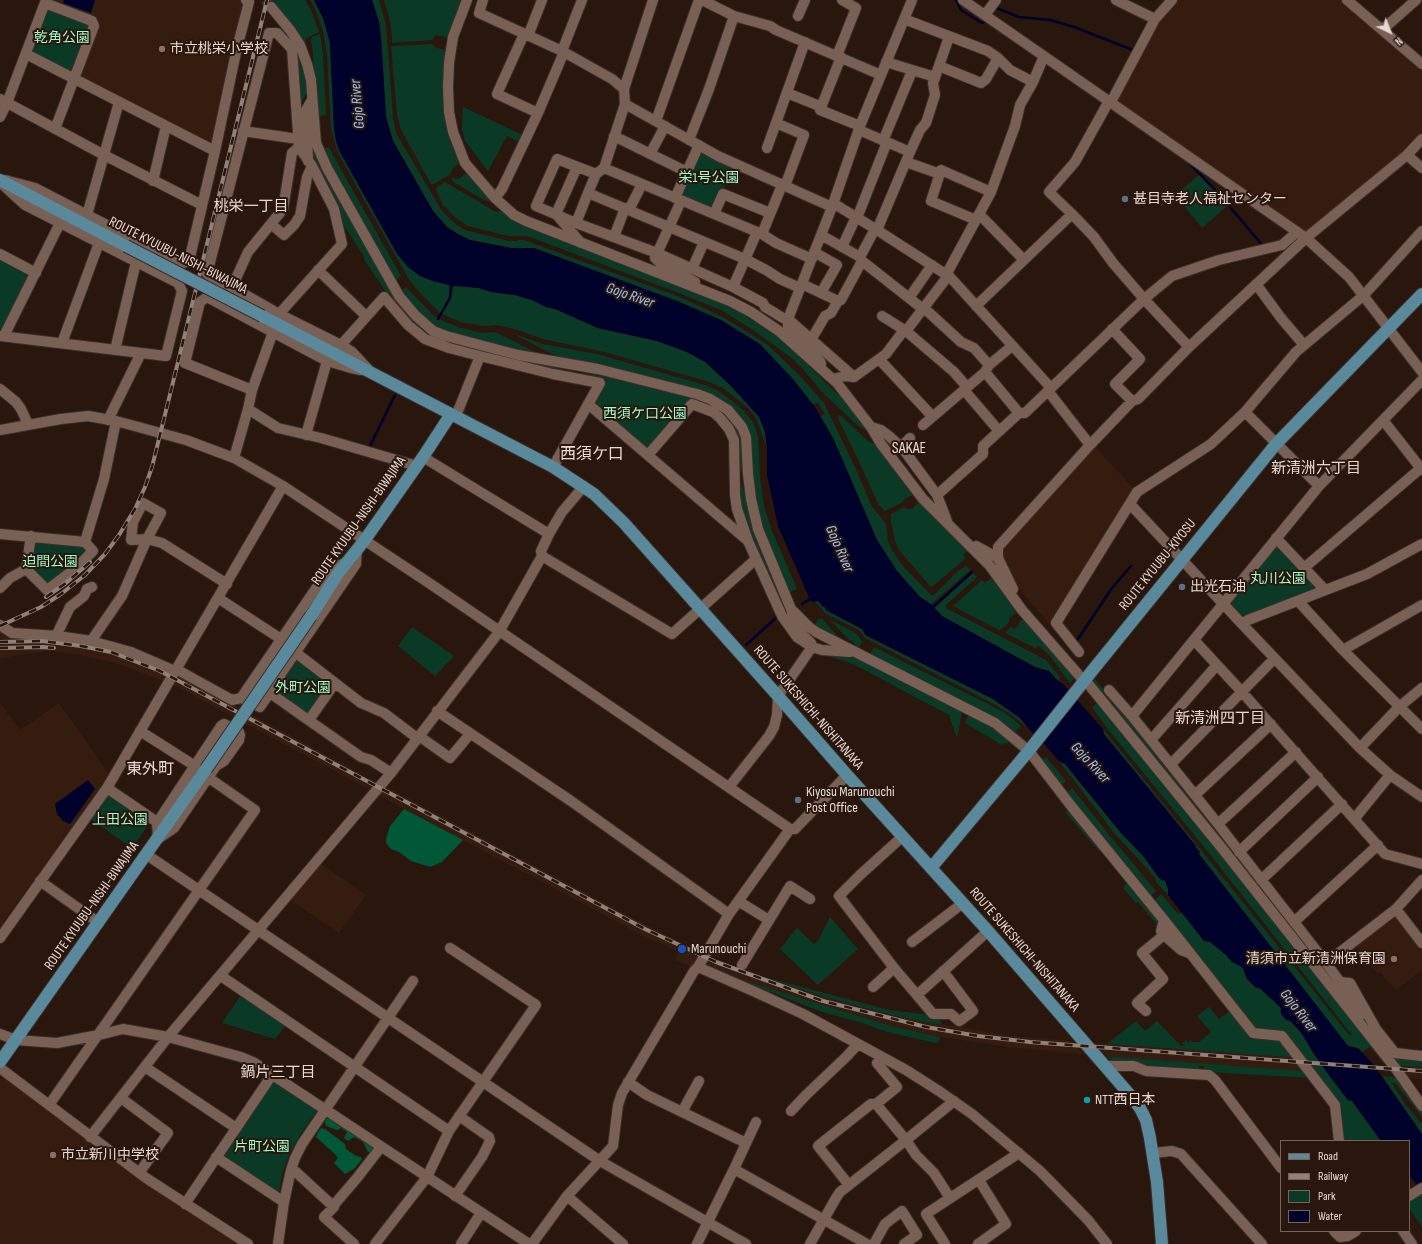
<!DOCTYPE html>
<html>
<head>
<meta charset="utf-8">
<style>
  body { margin:0 }
  #map { position:relative; width:1422px; height:1244px; overflow:hidden; background:#29160c; font-family:"Sofia Sans Condensed",sans-serif }
  canvas { display:block }
  .legend { position:absolute; left:1280px; top:1140px; width:130px; height:92px; box-sizing:border-box; background:#29160c; border:1px solid #75645b; margin:0; padding:5px 7px; list-style:none; font-size:12px; color:#e7d9d2 }
  .legend li { display:flex; align-items:center; gap:8px; height:20px }
  .legend b { width:20px; border:1px solid #75645b }
  .north { position:absolute; left:1370px; top:12px; width:40px; height:40px; -webkit-text-stroke:3px #29160c; paint-order:stroke; rotate:137deg; font-size:11px; font-weight:700; line-height:16px; text-align:center; color:#e7d9d2 }
  .north::after { content:''; display:block; margin:auto; width:14px; height:18px; background:#e7d9d2; clip-path:polygon(50% 0,100% 100%,50% 72%,0 100%) }
</style>
</head>
<body>
<div id="map">
<canvas width="1422" height="1244"></canvas>
<ul class="legend">
<li><b style="height:5px;background:#5a899c"></b>Road</li>
<li><b style="height:5px;background:#918179"></b>Railway</li>
<li><b style="height:11px;background:#0a3a26"></b>Park</li>
<li><b style="height:11px;background:#00012b"></b>Water</li>
</ul>
<div class="north">N</div>
</div>
<script>
const c = document.querySelector('canvas').getContext('2d');
c.lineJoin = 'round';
function fillPath(path, color) { c.fillStyle = color; c.fill(path, 'evenodd'); }
const shape = rows => new Path2D(rows.map(r => 'M' + r).join(''));
function strokePath(path, color, width, dash) { c.strokeStyle = color; c.lineWidth = width; c.lineCap = dash ? 'butt' : 'round'; c.setLineDash(dash || []); c.stroke(path); }
function write(font, color, halo, rows, align = 'center') {
  c.font = font + ' "Sofia Sans Condensed","Noto Sans JP",sans-serif'; c.lineWidth = 4; c.setLineDash([]); c.textBaseline = 'middle'; c.strokeStyle = halo; c.fillStyle = color; for (const [text, x, y, turn = 0] of rows) {
    c.save(); c.translate(x, y); c.rotate((+turn || 0) * Math.PI / 180); c.textAlign = isNaN(turn) ? turn : align; if (halo) c.strokeText(text, 0, 0); c.fillText(text, 0, 0); c.restore();
  }
}
fillPath(shape([
  [51,0,240,0,244,3,215,141,211,144,81,77],
  [1174,0,1343,0,1422,67,1422,133,1400,156,1305,233,1115,100,1157,21],
  [1093,444,1135,490,1051,626,1024,595,1007,569,1000,548],
  [0,627,101,646,172,671,166,682,119,664,76,654,52,651,44,651,43,652,0,658],
  [176,673,378,783,372,791,171,684],
  [0,703,20,730,59,703,109,774,99,791,0,926],
  [383,785,646,925,689,946,692,940,708,946,693,967,675,960,679,952,640,934,376,794],
  [318,862,348,882,366,895,339,933,289,899],
  [1393,915,1397,916,1422,948,1422,970,1396,990,1380,972,1378,974,1355,944],
  [707,955,753,974,828,998,896,1016,1011,1036,1072,1041,1083,1054,1011,1047,941,1037,891,1026,749,982,703,963],
  [1094,1043,1287,1057,1292,1056,1304,1071,1107,1056],
  [1396,1065,1422,1067,1422,1079,1405,1078],
  [3,1077,136,1178,237,1244,0,1244,0,1079]
]), '#351c0f');
fillPath(shape([
  [270,0,305,0,311,10,319,32,305,39,306,43,303,43,298,34],
  [310,0,314,0,317,5,323,18,327,30,330,44,334,129,336,141,340,152,398,254,408,267,433,281,449,285,451,287,449,298,440,313,420,293,408,278,338,153,331,129,327,55,323,31,315,8],
  [372,0,379,0,386,25,393,118,396,133,442,211,457,225,465,230,509,241,517,241,518,240,524,240,680,297,721,316,751,334,769,346,802,378,824,403,856,469,871,505,886,524,888,541,892,550,902,565,931,595,934,595,958,571,966,566,970,570,931,604,920,597,897,571,877,540,833,438,820,416,825,414,818,403,812,404,792,378,721,320,677,301,534,248,511,248,469,240,458,234,447,227,433,211,393,141,386,117,381,36,379,22],
  [384,0,463,0,449,38,436,35,432,40,392,43,391,25],
  [51,8,91,25,72,72,32,51,48,11],
  [320,34,323,54,326,115,317,117,313,53,311,40,312,37],
  [432,44,436,48,447,50,448,134,453,149,460,163,452,169,451,174,434,184,431,184,401,130,397,115,391,46],
  [296,48,304,65,307,83,307,92,302,101,300,101],
  [463,107,525,136,522,143,507,136,488,171,465,141,462,129],
  [313,143,390,285,432,334,549,364,565,373,436,341,410,324,392,301,365,261,363,255,339,218,319,174,311,151],
  [329,147,333,155,401,276,395,281,322,149],
  [703,153,734,168,715,207,711,209,683,197,682,193,700,154],
  [465,174,469,175,493,203,482,199,452,181,452,177,459,179],
  [1199,175,1219,194,1227,206,1202,228,1175,195],
  [445,182,496,212,501,211,523,225,682,286,731,306,775,335,808,365,852,409,870,433,858,426,822,392,803,369,793,359,753,330,723,311,679,293,527,236,508,236,468,226,456,218,443,205,436,190,437,187],
  [0,258,29,273,30,277,3,329,0,331],
  [454,285,479,288,491,292,515,295,532,300,546,307,555,309,598,328,657,341,687,352,705,362,729,384,751,407,759,417,765,432,767,449,756,418,748,408,723,388,709,382,604,352,543,339,515,329,497,325,483,326,461,322,442,314,451,298],
  [406,287,433,315,443,321,458,327,482,333,495,332,547,358,518,351,440,329,426,320,400,291],
  [517,335,543,344,597,354,705,385,719,391,731,400,744,411,752,421,755,427,758,437,760,479,764,506,771,528,797,589,788,593,772,556,754,502,749,437,730,409,564,360,517,336],
  [564,367,596,372,695,396,725,413,736,423,743,438,745,483,738,462,737,438,692,400,650,447,645,448,597,406,595,401,607,380],
  [840,415,868,441,878,445,915,494,904,499,903,502,885,511,878,504,862,468,837,416],
  [736,470,787,605,792,627,753,543,741,507],
  [921,502,968,551,963,555,966,558,933,586,930,586,899,550,895,540,891,522,891,514,904,507,906,509,913,509,915,505],
  [37,542,84,546,88,553,49,586,31,568,33,545],
  [1275,545,1278,546,1314,584,1314,590,1243,616,1241,615,1230,604,1231,601],
  [973,573,977,577,946,605,946,608,1046,660,1060,677,1058,681,1049,671,1035,667,942,616,934,608],
  [992,578,1016,609,1015,614,1009,618,1009,622,1002,629,999,630,953,606,982,580,985,583],
  [815,601,818,601,823,607,825,607,826,610,862,629,866,636,993,699,1020,718,1028,728,1009,713,992,703,865,638,859,630,826,614],
  [818,619,822,619,844,643,814,626],
  [829,619,857,634,862,642,858,649,854,642,849,640],
  [1021,620,1026,620,1075,677,1070,683,1050,656,1039,646,1035,648,1007,634,1006,632,1011,627,1015,629,1019,625,1019,622],
  [412,627,454,656,435,676,398,646],
  [874,647,992,706,1008,715,1021,726,1014,733,869,656],
  [815,652,853,655,962,712,957,738,949,715,853,664],
  [300,660,328,682,329,687,307,715,275,692,296,661],
  [1095,679,1179,780,1324,965,1357,1016,1091,682],
  [1099,701,1390,1065,1385,1064,1370,1047,1362,1052,1356,1047,1348,1046,1199,854,1196,846,1104,734,1103,729,1206,856,1349,1035,1352,1035,1209,853,1107,728,1092,707],
  [970,715,991,724,1011,741,1002,745,965,723,966,719],
  [1046,757,1066,781,1060,786,1041,762],
  [1059,761,1065,764,1121,833,1144,857,1159,878,1165,880,1168,889,1168,895,1156,882,1156,879,1149,871,1115,834],
  [1072,788,1110,836,1156,891,1150,897,1066,793],
  [110,793,151,821,132,848,90,819,107,794],
  [1072,811,1107,856,1098,850,1065,812],
  [1131,882,1160,918,1159,927,1138,902,1136,903,1123,888,1127,883],
  [1161,894,1178,914,1182,913,1204,941,1210,942,1226,955,1232,962,1240,966,1243,968,1247,979,1261,989,1268,997,1272,999,1281,1008,1280,1012,1302,1034,1310,1047,1312,1051,1331,1078,1348,1100,1352,1101,1381,1141,1341,1141,1338,1104,1284,1033,1256,1029,1153,902],
  [830,917,858,949,818,985,780,949,797,928,814,944,818,941],
  [703,963,749,982,891,1026,940,1037,939,1042,936,1043,891,1033,875,1028,866,1024,822,1012,704,966],
  [753,974,889,1010,929,1015,939,1019,942,1023,941,1025,896,1016,828,998],
  [241,995,286,1025,275,1039,222,1023],
  [1209,1007,1219,1019,1231,1010,1251,1036,1281,1040,1292,1056,1287,1057,1107,1044,1136,1021,1145,1031,1157,1021,1181,1046,1185,1046,1182,1043,1186,1040,1188,1042,1191,1040,1192,1042,1199,1042,1211,1032,1197,1016],
  [1392,1055,1422,1059,1422,1067,1396,1065],
  [1107,1056,1304,1071,1310,1078,1207,1072,1203,1066,1199,1066,1199,1071,1153,1070,1137,1063,1112,1061],
  [1382,1076,1399,1078,1422,1109,1422,1117,1395,1083,1392,1083,1405,1104,1422,1124,1422,1134],
  [272,1081,275,1081,316,1107,316,1112,300,1135,289,1155,282,1174,279,1193,276,1194,224,1158,224,1154],
  [1422,1192,1422,1227,1409,1208,1409,1200]
]), '#0a3a26');
fillPath(shape([
  [404,809,463,840,442,862,430,867,411,861,399,852,391,849,386,843,386,839,390,826],
  [332,1118,374,1146,374,1148,372,1152,368,1152,363,1142,354,1137,348,1141,344,1138,347,1132,341,1128,337,1130,326,1126,325,1123,326,1119],
  [321,1128,325,1129,345,1144,346,1149,356,1156,361,1157,362,1159,355,1168,345,1174,334,1163,338,1158,336,1155,316,1137,317,1134]
]), '#005838');
fillPath(shape([
  [64,0,95,0,91,13,63,3],
  [314,0,372,0,379,22,381,36,386,117,393,141,433,211,447,227,458,234,470,240,511,248,534,248,677,301,721,320,760,344,792,378,815,407,833,438,877,540,897,571,920,597,931,604,942,616,1035,667,1049,671,1058,681,1063,684,1103,729,1104,734,1196,846,1196,848,1200,852,1199,854,1348,1046,1359,1049,1373,1064,1422,1134,1422,1192,1409,1175,1409,1141,1381,1141,1352,1101,1348,1100,1331,1078,1312,1051,1310,1047,1302,1034,1291,1021,1286,1020,1281,1014,1281,1008,1261,989,1255,987,1247,979,1243,968,1240,966,1232,962,1226,955,1210,942,1204,941,1168,895,1168,889,1165,880,1163,881,1159,878,1144,857,1121,833,1065,764,1059,761,1045,745,1028,728,1020,718,993,699,866,635,862,629,826,610,825,607,823,607,818,601,811,602,778,526,767,475,767,449,765,432,759,417,729,384,705,362,687,352,657,341,598,328,555,309,546,307,532,300,515,295,491,292,479,288,454,286,451,288,449,285,433,281,420,276,408,267,397,254,340,152,336,141,334,128,330,43,323,18],
  [88,780,95,789,70,824,63,821,57,814,55,804]
]), '#00012b');
strokePath(shape([
  [956,0,961,10,982,23,986,20],
  [994,7,1019,17,1050,20,1074,27,1133,50,1149,20],
  [1187,161,1219,194,1263,246],
  [438,319,450,298,451,285],
  [369,448,395,395],
  [802,604,812,598],
  [932,608,972,572],
  [1076,642,1112,588,1131,566],
  [746,645,778,616]
]), '#00012b', 2.5);
strokePath(shape([
  [265,0,271,7]
]), '#46332a', 10, [10, 5]);
const minor = shape([
  [467,0,453,37,449,63,448,87,449,112,453,132,465,163,495,198,514,215,526,221,730,301,751,312,779,331,837,383,871,427,881,444,923,499,990,566,1022,610,1084,681],
  [483,0,479,13,562,51,612,79,624,89],
  [653,0,624,89,625,104,604,168,596,174,588,193,745,259,766,270,780,279,800,288],
  [702,0,734,16,770,26,776,30,881,75],
  [963,0,1306,238,1349,277,1422,372],
  [1116,0,1155,19],
  [1347,0,1422,64],
  [45,3,92,21,94,26,55,129],
  [271,7,290,30,300,45,307,64,311,80,316,143,327,168,399,296,415,315,433,331,446,336,518,355,598,369,697,394,710,399,728,410,742,427,746,437,748,474,751,499,758,529,791,609,796,628,811,643,812,647,778,696,777,715,774,727,769,736,729,787],
  [985,15,996,0],
  [798,16,805,0],
  [904,19,988,51,998,58,1010,70,1033,82],
  [1382,30,1416,0],
  [524,34,497,94,538,113],
  [528,36,542,0],
  [562,51,582,0],
  [26,54,215,151],
  [837,56,856,8,842,0],
  [841,57,820,110,860,126],
  [886,62,935,77],
  [939,66,981,83,986,79,998,58],
  [787,93,822,107],
  [0,99,104,155,202,205],
  [1111,102,1155,19,1172,0],
  [625,104,718,156,832,207],
  [0,117,7,103,46,0],
  [656,121,699,0],
  [776,123,804,135,785,186],
  [859,130,910,152,877,230],
  [243,131,298,139],
  [614,136,687,172],
  [689,140,709,89,734,16],
  [883,141,912,71],
  [767,148,805,42],
  [910,152,920,130,926,123,935,95,933,83,949,37],
  [650,154,665,126],
  [1407,155,1422,168],
  [308,161,306,110,312,100],
  [906,162,940,174],
  [577,167,556,214,581,243],
  [604,168,762,234,776,243,812,259],
  [596,174,557,159,536,206,576,223,657,253,733,287,763,303,765,307,783,318,788,319,854,377],
  [5,180,35,188,87,215,183,263,189,261,215,151,237,48,249,2,246,0],
  [153,181,166,126],
  [495,198,502,189,538,113,564,52],
  [675,198,699,145],
  [681,201,655,258,660,263,695,282],
  [833,203,877,230,950,277,1051,388],
  [629,210,642,184],
  [714,214,723,194,770,213],
  [979,214,1024,260],
  [1072,214,1094,237,1113,263,1144,299,1189,347],
  [87,215,119,102],
  [857,218,887,142],
  [976,220,931,201,941,170,991,192],
  [576,223,588,193],
  [271,224,284,235,294,225,300,216,307,177,312,166],
  [762,234,782,185],
  [821,235,860,257,862,261,923,309],
  [614,237,625,208],
  [842,247,856,217],
  [814,252,837,265,821,293],
  [0,254,36,273],
  [860,257,875,229],
  [692,269,704,242],
  [318,270,366,316],
  [946,275,991,192,1015,126,1020,105,1033,82,1044,56],
  [213,282,207,297,200,302,185,363,252,390],
  [802,284,838,301,841,300,862,261],
  [1256,284,1281,318,1304,345],
  [232,287,248,252,283,209,292,153,299,147],
  [733,287,757,232],
  [207,297,327,361],
  [909,298,932,265],
  [976,306,1072,214,1049,192,1075,162,1109,101],
  [924,308,961,342,974,348,989,365],
  [279,314,342,244,334,209,312,166,299,147,292,49,277,33,269,33,207,274,214,280,232,287,279,314,341,345],
  [882,316,906,331,954,372,967,387],
  [1112,329,1140,359,1115,384,1132,401],
  [906,331,948,276],
  [0,336,166,356,182,291,178,283,25,205,2,184],
  [4,336,60,223],
  [811,340,825,316,831,313,838,301],
  [62,343,99,243],
  [115,350,136,262],
  [879,359,932,416],
  [821,364,820,361,788,328,788,319,832,207,860,126,912,0],
  [368,369,352,352,341,345,384,297,408,325,425,339,449,348,480,356,553,374,600,383,553,467],
  [985,372,1019,413],
  [833,379,845,376,854,377,886,354,904,330],
  [0,389,16,402,21,409,28,424],
  [964,390,999,431],
  [1048,391,1090,445],
  [588,404,748,541,782,616,797,637,812,647,822,650,850,652],
  [248,409,278,428,321,438,417,466],
  [1245,412,1319,486],
  [456,416,480,356],
  [108,420,141,353],
  [1383,420,1422,470],
  [923,425,985,372,989,365,1012,346],
  [871,427,881,430,889,436,903,449,937,495],
  [0,430,61,419,88,416,116,421,186,440,234,458,283,486,432,585,790,829,795,829,847,775],
  [306,435,327,361,351,368,361,370],
  [901,447,910,438],
  [648,455,692,404,713,412,720,418,729,429,734,440,735,495,737,509,748,541],
  [423,457,549,534],
  [234,458,248,409,252,390,273,332],
  [1130,504,1242,624,1360,748,1390,775,1422,797],
  [947,521,937,495,983,454,983,446,1019,413,1025,413,1144,299,1172,276,1219,260,1282,245,1297,232],
  [0,534,85,542,104,479,116,421],
  [1276,538,1325,590],
  [976,546,998,558,1013,589],
  [542,556,672,634,756,559],
  [998,558,998,547,1090,445,1132,401,1138,399,1189,347,1306,238,1407,155,1422,139],
  [1304,568,1421,468],
  [26,569,47,590,76,568,93,551,85,542],
  [0,588,10,578,26,569,31,536],
  [218,598,281,639,295,652,361,703,384,713,417,738],
  [1298,601,1343,650,1422,729],
  [791,609,809,627,816,632,995,723,1029,751,1072,807,1164,920,1253,1033,1282,1036,1335,1105,1339,1141],
  [1242,624,1248,620,1367,574,1422,544],
  [0,625,12,633,58,636,91,641,131,652,175,671],
  [56,636,70,607,84,596,87,589,92,587],
  [1194,640,1242,692,1385,854,1422,864],
  [91,641,122,596,147,539,161,513,143,503,133,522,131,540,147,539,162,543,227,584],
  [1343,650,1422,605],
  [1079,652,1056,623,1137,492,1211,444,1245,412,1296,352,1364,295,1422,231],
  [176,669,232,700,241,698,319,584,325,579,333,568,347,562],
  [1085,680,1221,847,1396,1069,1422,1106],
  [1109,690,1132,716,1218,824,1326,963,1340,982,1360,1016],
  [270,693,361,757,371,760,391,773],
  [245,700,260,707,280,678,280,675,356,564,357,549],
  [437,711,571,801,729,914],
  [1132,716,1319,486,1422,380],
  [309,720,335,683],
  [224,724,239,732,240,735,239,740,224,761,216,766,174,828,158,839,157,823,221,726,224,724],
  [140,731,195,766],
  [419,736,450,758,470,734],
  [1151,740,1217,665],
  [1360,748,1399,707,1422,688],
  [1171,764,1274,659],
  [107,788,157,822],
  [1195,795,1271,724],
  [1355,818,1390,775],
  [1218,824,1296,752],
  [902,837,860,875,839,896,894,968,933,1014,951,1014,959,1021,961,1020,973,1011,943,971],
  [1239,852,1318,777],
  [147,855,600,1161,746,1244],
  [1261,880,1342,804],
  [40,881,99,923],
  [738,901,769,920],
  [1396,909,1422,943],
  [1164,920,1161,931,1164,935,1181,950,1189,953],
  [1294,922,1378,845],
  [0,938,107,788,283,486],
  [912,942,963,903],
  [1326,963,1396,909,1422,880],
  [742,965,790,886,810,899],
  [698,967,753,991,803,1014,906,1070,939,1091,972,1114,1040,1171,1088,1220,1107,1244],
  [221,976,449,1131],
  [1340,982,1350,983,1376,1029,1395,1053,1422,1056],
  [873,987,894,968],
  [917,995,988,931],
  [1146,1011,1137,1003,1163,979,1142,953,1164,935],
  [0,1034,16,1040,57,1043,99,1035,123,1029,168,1037,241,1057,253,1062,529,1244],
  [1106,1066,1134,1066,1146,1071,1209,1075,1215,1080,1281,1168],
  [145,1067,236,1128],
  [0,1068,146,1178,248,1244],
  [628,1082,647,1095,746,1143],
  [121,1098,168,1133,139,1173],
  [876,1104,897,1087,877,1063,883,1058],
  [49,1105,255,810,209,778],
  [791,1111,807,1094,847,1056,858,1044],
  [682,1112,699,1081],
  [90,1137,168,1037,391,773,499,632,542,556,541,551,549,534,562,512,584,486],
  [1153,1153,1172,1151,1181,1154,1262,1244],
  [216,1157,284,1202],
  [734,1169,756,1122],
  [291,1170,296,1172,334,1207,324,1217,354,1244],
  [455,1196,482,1157,490,1141,489,1137,459,1116],
  [567,1196,623,1244],
  [1409,1196,1422,1188],
  [950,1198,934,1173,916,1155,906,1140,849,1185,818,1146,871,1104,876,1104,906,1140,954,1101],
  [185,1204,272,1075],
  [333,1206,357,1178,381,1147],
  [1334,1231,1340,1237,1348,1236,1356,1231],
  [1403,1231,1412,1244],
  [278,1244,284,1202,291,1170,295,1158,302,1144,413,981],
  [375,1244,427,1177,449,1131,536,1005,450,948],
  [461,1244,481,1213],
  [532,1244,567,1196,613,1146,618,1105,622,1093,694,971,698,967,729,914,790,829],
  [697,1244,734,1169,867,1244],
  [810,1244,836,1198,840,1192,849,1185],
  [874,1244,885,1224,902,1211,917,1235,904,1244],
  [945,1244,926,1214,1019,1153],
  [978,1244,1006,1224,979,1180]
]);
const major = shape([
  [0,180,126,246],
  [262,316,553,467,594,494,624,523,778,696,847,775,988,931,1130,1095,1140,1108,1146,1120,1150,1138,1157,1182,1162,1244],
  [311,616,339,572,364,541,423,457,451,414],
  [931,868,1027,753,1092,671,1276,444,1422,294],
  [0,1062,206,769]
]);
strokePath(minor, '#3b2e2a', 12);
strokePath(major, '#3b2e2a', 14);
strokePath(minor, '#786055', 10);
strokePath(major, '#5a899c', 12);
const rail = shape([
  [46,597,66,583,90,562],
  [0,626,41,607,61,594,85,575,105,554,119,535,135,509,145,487,152,467,179,358,267,0],
  [0,642,42,641,81,646,111,652,160,671,645,929,716,962,823,1001,926,1027,978,1036,1030,1042,1422,1071],
  [0,648,43,647,54,648]
]);
strokePath(rail, '#918179', 4);
strokePath(rail, '#29160c', 2.5, [8]);
const majorBridge = shape([
  [126,246,262,316],
  [206,769,311,616]
]);
strokePath(majorBridge, '#3b2e2a', 14, []);
strokePath(majorBridge, '#5a899c', 12);
for (const [x, y, r, color] of [
  [162,49,4,"#8d6e63"],
  [1125,199,4,"#5c6f8a"],
  [1182,587,4,"#5c6f8a"],
  [798,800,4,"#5c6f8a"],
  [682,949,5,"#1a4fb4"],
  [1394,959,4,"#8d6e63"],
  [1087,1100,4,"#0f9aa8"],
  [53,1155,4,"#8d6e63"]
]) { const dot = new Path2D(); dot.arc(x, y, r, 0, 2 * Math.PI); c.fillStyle = color; c.fill(dot); strokePath(dot, '#29160c', 1.5); }
write('14px', '#9bfcca', '#29160c', [
  ["乾角公園",62,38],
  ["栄1号公園",709,178],
  ["西須ケ口公園",645,414],
  ["迫間公園",50,562],
  ["丸川公園",1278,579],
  ["外町公園",303,688],
  ["上田公園",120,820],
  ["片町公園",262,1147]
]);
write('14px', '#e7d9d2', '#29160c', [
  ["市立桃栄小学校",170,49],
  ["甚目寺老人福祉センター",1133,199],
  ["出光石油",1190,587],
  ["Kiyosu Marunouchi",806,792],
  ["Post Office",806,808],
  ["Marunouchi",691,949],
  ["清須市立新清洲保育園",1386,959,"right"],
  ["NTT西日本",1095,1100],
  ["市立新川中学校",61,1155]
], 'left');
write('14px', '#e7d9d2', '#29160c', [
  ["ROUTE KYUUBU-NISHI-BIWAJIMA",178,256,27],
  ["ROUTE KYUUBU-NISHI-BIWAJIMA",359,521,-55],
  ["ROUTE KYUUBU-KIYOSU",1158,565,-51],
  ["ROUTE SUKESHICHI-NISHITANAKA",808,708,49],
  ["ROUTE KYUUBU-NISHI-BIWAJIMA",92,906,-55],
  ["ROUTE SUKESHICHI-NISHITANAKA",1024,950,49]
]);
write('italic 15px', '#a0c5fb', '#29160c', [
  ["Gojo River",358,104,-95],
  ["Gojo River",630,296,19],
  ["Gojo River",839,549,66],
  ["Gojo River",1090,763,47],
  ["Gojo River",1298,1011,52]
]);
write('15px', '#e7d9d2', '#29160c', [
  ["桃栄一丁目",251,207],
  ["新清洲六丁目",1316,469],
  ["新清洲四丁目",1220,719],
  ["鍋片三丁目",278,1073]
]);
write('16px', '#e7d9d2', '#29160c', [
  ["SAKAE",909,449],
  ["西須ケ口",592,455],
  ["東外町",150,770]
]);
</script>
</body>
</html>
